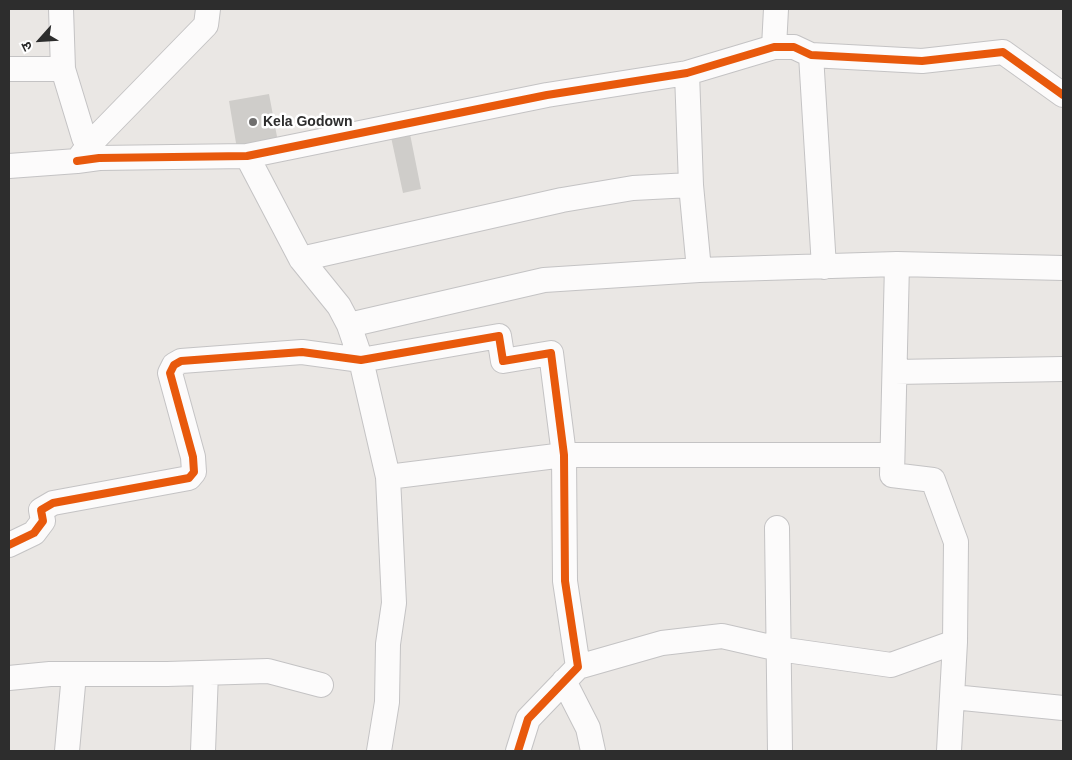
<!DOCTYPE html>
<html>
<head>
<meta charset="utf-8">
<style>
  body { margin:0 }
  #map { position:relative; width:1072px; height:760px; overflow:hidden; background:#eae7e4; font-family:Helvetica,"Noto Sans Devanagari",sans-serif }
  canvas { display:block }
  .frame { position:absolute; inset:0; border:10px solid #2d2d2d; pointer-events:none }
  .north { position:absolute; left:15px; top:15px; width:50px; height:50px; -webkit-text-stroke:4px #fff; paint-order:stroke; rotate:244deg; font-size:14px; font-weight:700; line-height:20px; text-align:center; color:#2d2d2d }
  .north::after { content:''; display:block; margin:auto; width:18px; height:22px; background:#2d2d2d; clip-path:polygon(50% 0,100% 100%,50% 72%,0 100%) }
</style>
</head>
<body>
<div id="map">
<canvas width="1072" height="760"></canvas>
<div class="frame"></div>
<div class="north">उ</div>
</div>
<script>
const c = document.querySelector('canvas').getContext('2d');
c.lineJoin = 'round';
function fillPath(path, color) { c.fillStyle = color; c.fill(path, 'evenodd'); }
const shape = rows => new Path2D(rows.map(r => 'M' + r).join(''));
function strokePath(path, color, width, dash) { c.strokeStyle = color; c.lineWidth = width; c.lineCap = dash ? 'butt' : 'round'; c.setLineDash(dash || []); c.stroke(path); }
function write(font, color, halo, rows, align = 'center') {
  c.font = font + ' Helvetica,sans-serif'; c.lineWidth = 5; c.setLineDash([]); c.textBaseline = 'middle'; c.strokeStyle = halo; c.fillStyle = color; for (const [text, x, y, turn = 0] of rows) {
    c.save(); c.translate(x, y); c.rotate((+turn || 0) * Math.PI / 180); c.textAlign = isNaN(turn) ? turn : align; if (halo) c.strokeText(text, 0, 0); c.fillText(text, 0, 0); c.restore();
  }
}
fillPath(shape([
  [269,94,278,142,237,149,229,101],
  [410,134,421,189,403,193,391,137]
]), '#cfcdca');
const minor = shape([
  [774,47,776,9],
  [811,55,824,267],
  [9,69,63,69,61,9],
  [63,69,84,138,98,157],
  [687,73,691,185,699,270],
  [247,156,301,259,339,306,349,325,544,280,699,270,897,264,1063,268],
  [77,161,99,158,247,156,547,95,687,73,774,47,794,47,811,55,922,61,1003,52,1063,95],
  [9,166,77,161,89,145,206,25,208,9],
  [301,259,562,200,633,188,691,185],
  [897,264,892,475,933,480,956,542,955,642,949,751],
  [349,325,361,360,388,477,394,603,388,644,387,702,379,751],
  [895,372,1063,369],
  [388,477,564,455,892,455],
  [777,528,780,751],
  [9,545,34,533,43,521,41,510,53,503,189,478,194,472,193,457,170,373,174,365,181,361,302,352,361,360,499,336,503,361,551,353,564,455,565,581,578,667,528,719,518,751],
  [578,667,662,643,722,636,779,649,891,665,955,642],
  [9,678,50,674,167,674,268,671,321,685],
  [564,681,588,728,593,751],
  [953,697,1063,708],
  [67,751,74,674],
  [203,751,206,673]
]);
strokePath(minor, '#c4c3c4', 26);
strokePath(minor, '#fcfbfb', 24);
strokePath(shape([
  [77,161,99,158,247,156,547,95,687,73,774,47,794,47,811,55,922,61,1003,52,1063,95],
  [9,545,34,533,43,521,41,510,53,503,189,478,194,472,193,457,170,373,174,365,181,361,302,352,361,360,499,336,503,361,551,353,564,455,565,581,578,667,528,719,518,751]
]), '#e8590c', 8);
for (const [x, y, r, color] of [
  [253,122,5,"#6f6e6d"]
]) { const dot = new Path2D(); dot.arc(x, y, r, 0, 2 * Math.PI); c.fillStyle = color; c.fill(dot); strokePath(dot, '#fff', 2); }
write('bold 14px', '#2d2d2d', '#fff', [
  ["Kela Godown",263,122]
], 'left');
</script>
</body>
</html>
